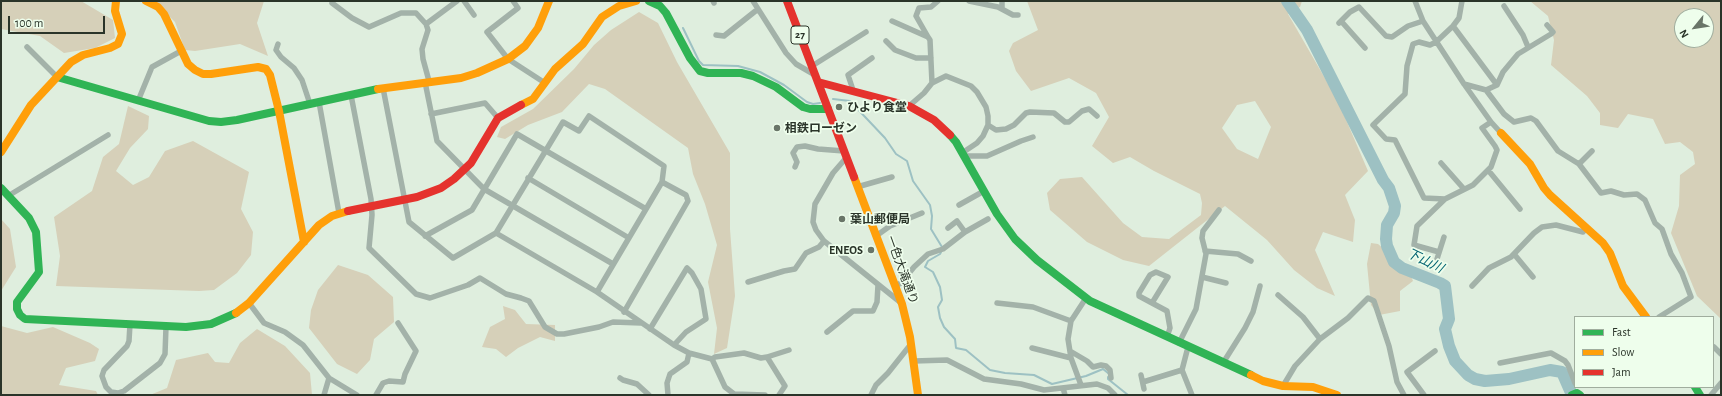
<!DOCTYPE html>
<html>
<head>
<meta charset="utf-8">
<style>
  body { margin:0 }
  #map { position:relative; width:1722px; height:396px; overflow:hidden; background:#dfeede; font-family:"Alegreya Sans",sans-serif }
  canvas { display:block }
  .frame { position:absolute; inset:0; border:2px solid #2a3429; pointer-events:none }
  .legend { position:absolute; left:1574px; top:316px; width:140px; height:72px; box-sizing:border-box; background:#eefeec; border:1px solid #a0ad9e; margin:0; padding:5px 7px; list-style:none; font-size:12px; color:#2a3429 }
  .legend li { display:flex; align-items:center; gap:8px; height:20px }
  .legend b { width:20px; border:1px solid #a0ad9e }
  .north { position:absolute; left:1674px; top:8px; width:40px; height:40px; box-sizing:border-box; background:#eefeec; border:1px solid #a0ad9e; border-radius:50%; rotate:240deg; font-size:11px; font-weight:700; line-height:16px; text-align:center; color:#2a3429 }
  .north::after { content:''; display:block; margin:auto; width:14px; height:18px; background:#697568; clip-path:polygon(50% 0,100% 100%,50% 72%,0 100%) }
  .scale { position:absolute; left:8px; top:16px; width:97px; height:18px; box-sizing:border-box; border:2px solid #2a3429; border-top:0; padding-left:5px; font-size:12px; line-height:14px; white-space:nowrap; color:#2a3429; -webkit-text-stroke:3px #eefeec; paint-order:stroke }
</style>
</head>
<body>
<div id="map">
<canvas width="1722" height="396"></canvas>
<div class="frame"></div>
<ul class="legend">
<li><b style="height:5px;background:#30b455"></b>Fast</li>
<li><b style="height:5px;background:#ff9f0a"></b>Slow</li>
<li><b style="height:5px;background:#e5322d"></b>Jam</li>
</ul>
<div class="north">N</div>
<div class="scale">100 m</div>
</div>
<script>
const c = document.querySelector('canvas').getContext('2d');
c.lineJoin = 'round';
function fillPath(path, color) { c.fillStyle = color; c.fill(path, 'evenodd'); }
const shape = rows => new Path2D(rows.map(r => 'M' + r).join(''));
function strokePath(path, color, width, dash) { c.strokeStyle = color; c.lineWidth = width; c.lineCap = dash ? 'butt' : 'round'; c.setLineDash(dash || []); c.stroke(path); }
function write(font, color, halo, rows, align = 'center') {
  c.font = font + ' "Alegreya Sans","Noto Sans JP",sans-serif'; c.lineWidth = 3.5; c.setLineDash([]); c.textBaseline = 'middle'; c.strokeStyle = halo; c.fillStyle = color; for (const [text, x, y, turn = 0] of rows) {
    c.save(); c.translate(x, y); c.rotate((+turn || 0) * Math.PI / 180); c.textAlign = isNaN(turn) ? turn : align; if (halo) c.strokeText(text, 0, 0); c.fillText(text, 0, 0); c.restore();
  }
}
fillPath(shape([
  [1,1,81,1,113,20,115,38,95,48,64,53,40,36,1,29],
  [154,1,264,1,257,23,268,56,240,44,195,51,185,50,175,22],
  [1027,1,1302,1,1300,7,1288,14,1338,101,1368,171,1345,195,1355,220,1353,242,1323,232,1315,250,1335,296,1317,288,1294,270,1267,240,1225,206,1149,266,1123,260,1087,242,1050,210,1047,193,1060,179,1082,177,1123,223,1142,237,1169,239,1201,215,1202,203,1200,194,1154,171,1130,157,1113,163,1092,146,1109,117,1096,93,1069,78,1031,91,1016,71,1009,51,1013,43,1038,30],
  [1255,101,1271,127,1258,159,1237,149,1222,128,1237,105],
  [1530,1,1721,1,1721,319,1697,296,1671,233,1679,206,1680,175,1695,164,1693,152,1680,142,1665,144,1653,119,1628,114,1618,128,1600,125,1600,113,1587,96,1551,65,1554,40,1548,16],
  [1682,16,1706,16,1706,40,1682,40],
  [639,12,658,23,677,62,730,153,730,229,735,296,727,348,714,354,717,328,708,282,717,245,705,204,693,174,688,148,605,89,589,84,562,112,528,125,505,139,497,137,501,127,533,109,574,69,594,45,611,30],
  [128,106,149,116,148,129,130,148,116,171,133,185,149,177,165,151,193,141,249,172,241,209,253,232,251,255,237,273,214,290,199,291,56,286,60,256,54,217,92,191,103,157,119,144],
  [1,219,10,229,16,267,1,291],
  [1371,243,1378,244,1405,267,1410,274,1413,281,1400,291,1400,311,1379,315,1371,305,1367,264],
  [338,265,368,275,393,297,394,322,374,339,370,360,357,374,337,364,309,328,311,310,318,290],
  [503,306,515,310,526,324,555,325,555,341,540,337,518,348,506,357,496,349,482,347,490,327,505,319],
  [1,326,27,333,53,327,90,343,99,349,95,361,66,368,59,385,96,391,98,395,1,395],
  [257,329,285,346,310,373,312,395,150,395,167,388,176,360,208,353,215,362,229,363,240,343]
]), '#d6d0b9');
strokePath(shape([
  [683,28,699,61,703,65,738,66,760,72,784,85,807,102,813,104,820,103],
  [833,99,850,101,885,138,896,154,907,161,913,181,930,205,932,216,931,229,942,247],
  [941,252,940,254,928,261,925,267,933,272,940,287,942,300,938,307,940,318,944,327,955,339,956,348,966,350,990,370,1005,373,1034,375,1052,384,1086,376,1103,369,1108,373],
  [1108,377,1108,379,1128,395]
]), '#9dc1c3', 2);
strokePath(shape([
  [1287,1,1307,30,1383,180,1389,188,1395,206,1394,213,1387,225,1386,239,1387,246,1394,262,1402,268,1440,283,1445,286,1449,319,1445,329,1449,346,1455,361,1468,375,1475,379,1485,381,1509,379,1550,370,1562,372,1572,395]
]), '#9dc1c3', 12);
strokePath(shape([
  [464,1,474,15],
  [513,1,518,8,487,32,508,59,545,83],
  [713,1,714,3],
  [753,1,786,53,796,64,815,75],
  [969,1,998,7,1013,15,1018,15],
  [1415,1,1423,21,1464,84,1491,122,1501,133],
  [1462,1,1459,18,1453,26,1436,42,1430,45,1419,42,1413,44,1407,66,1405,94,1373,125,1386,139,1395,140,1424,198,1445,199,1473,185,1491,167,1497,150,1495,146,1482,128,1491,122],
  [332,3,352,18,369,27,401,13,416,13,426,24],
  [1504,6,1523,35,1528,47],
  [1002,9,1002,1],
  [892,21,928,37,930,40,932,83],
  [1341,21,1365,48],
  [1339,23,1350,12,1359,7,1386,36,1392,37,1408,26,1423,21],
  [1453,26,1497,85],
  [716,35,724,36,758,9],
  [928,37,916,16,919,8,931,7,938,1],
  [886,41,895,50,916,58,931,58],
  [278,44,276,50,281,57,294,68,302,80,310,104],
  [27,47,57,77],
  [812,66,866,32],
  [429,81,423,59,422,49,428,30,426,24,457,1],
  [425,82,437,141,484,189,613,264],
  [1464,84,1486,90,1497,85,1503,72,1518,54,1551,34,1553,32,1547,25],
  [383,88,409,222,453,258,496,233,563,122,579,131,589,116,664,166,662,182,597,292],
  [853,90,848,75,872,58],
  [1486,90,1504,114,1514,122,1531,118,1536,121,1558,151,1579,164,1601,193,1611,191,1624,195,1637,194,1645,200,1655,223,1662,229,1671,254,1682,273,1691,297,1659,317],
  [351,95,371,199,372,215,369,248,416,294,430,298,468,285,480,278,506,294,521,298,529,301,545,327,557,334,564,334,599,327,613,322,641,323],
  [138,101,152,67,181,51],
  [319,102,339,213],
  [909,106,924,93,932,83,946,76,971,86,977,92,986,107,988,116,988,125,983,136,977,143,962,153],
  [431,114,485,103,498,118],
  [988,125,996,130,1006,129,1014,125,1026,113,1030,112,1054,113,1065,122,1069,122,1082,111,1089,109,1097,116],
  [964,156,987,156,1021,141,1033,137],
  [846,158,833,173,815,204,813,222,816,230,824,241,900,302],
  [1441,163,1464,189],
  [1579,164,1592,151],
  [795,167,797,162,793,153,797,147,805,146,818,149,844,151],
  [1488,170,1520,209],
  [528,178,629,238],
  [857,187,892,177],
  [8,196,108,135],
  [959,205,984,191],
  [948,228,957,221,965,232],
  [496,233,597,292,674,345,686,332,706,319,701,289,692,273,687,268,650,329],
  [425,236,472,210,517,134,646,209],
  [876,236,890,226,922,213],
  [1205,251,1238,254,1251,261],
  [1439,252,1414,245,1417,226,1445,199],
  [1514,254,1533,277],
  [1437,259,1444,237],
  [1202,277,1226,283],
  [748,282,784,271,795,269,806,253,819,247,824,241],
  [895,286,901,283,914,267,928,254,943,249,965,232,988,219],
  [1472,286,1489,268,1511,257,1534,233,1542,227,1556,225,1583,232,1586,227],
  [1278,295,1303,317,1320,339],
  [249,303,264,323,285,332,303,345,329,378,357,395],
  [997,303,1033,307,1071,321],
  [1152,303,1168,277,1156,272,1150,275,1139,293,1139,296,1152,303,1167,311,1170,328,1167,337],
  [624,312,688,201,686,195,662,182],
  [130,324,129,341,127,346,104,370,102,376,106,387,111,392,118,393,124,391,160,363,165,354,166,327],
  [827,332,853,311,873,311,877,302,878,285],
  [1179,343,1196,309,1206,254,1202,238,1203,231,1219,210],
  [674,345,689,353,712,359,725,387,734,394,765,395],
  [1188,347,1182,370,1192,395],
  [1714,347,1721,354],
  [1032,348,1071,358],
  [1070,351,1087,361,1093,367,1101,365,1106,366,1110,370,1111,378],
  [767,357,789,350],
  [712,359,715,357,744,353,761,358,767,357,785,386,779,395],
  [914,361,947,360,984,379,1021,384,1044,390,1097,384,1108,388,1115,395],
  [1223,363,1245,328,1253,312,1260,286],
  [1500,363,1551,353,1565,361,1568,365,1575,383],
  [1141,375,1144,389],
  [620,378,623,380,637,384,649,395],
  [1143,382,1182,370],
  [1081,385,1071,358,1068,339,1071,321,1086,298],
  [1283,386,1295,366,1320,339,1348,318,1368,298,1374,301,1389,346,1397,382,1404,395],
  [1063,388,1065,395],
  [324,395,329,378],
  [376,395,383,383,389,381,403,382,405,374,416,351,398,323],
  [668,395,667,383,670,374,687,362,689,353],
  [871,395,876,385,888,373,911,344],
  [1424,395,1407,372,1435,351],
  [1711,395,1721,383]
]), '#a3b2a9', 5.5);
strokePath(shape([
  [649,1,660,6,666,13,690,58,700,71,708,73,741,73,753,76,776,87,803,107,810,109,828,109],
  [57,77,209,121,221,122,237,120,378,89],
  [950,135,956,142,997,214,1015,239,1037,260,1090,301,1251,375],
  [1,188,29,218,36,232,39,272,17,302,17,309,20,315,25,319,186,327,211,324,236,313],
  [1695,387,1700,395],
  [1572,395,1577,393,1580,395]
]), '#30b455', 8);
strokePath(shape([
  [146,1,158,7,164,14,188,64,195,70,203,74,211,74,258,67,266,69,270,75,279,111,304,242],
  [378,89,461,78,477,73,508,59,525,46,538,28,549,1],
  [521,105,533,99,555,69,583,44,602,17,619,6,636,1],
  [1501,133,1530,164,1544,188,1550,195,1603,243,1610,253,1623,286,1646,317],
  [1,152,31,105,71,62,83,55,110,48,118,44,122,34,115,11,116,1],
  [854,177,902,304,910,337,918,395],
  [236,313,249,303,319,225,332,216,348,211],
  [1251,375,1263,381,1283,386,1313,387,1337,395]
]), '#ff9f0a', 8);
strokePath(shape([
  [787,1,854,177],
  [818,82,909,106,934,120,950,135],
  [348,211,417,197,441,188,454,179,471,163,498,118,521,105]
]), '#e5322d', 8);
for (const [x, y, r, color] of [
  [839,107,4,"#697568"],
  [777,128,4,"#697568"],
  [842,219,4,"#697568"],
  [871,250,4,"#697568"]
]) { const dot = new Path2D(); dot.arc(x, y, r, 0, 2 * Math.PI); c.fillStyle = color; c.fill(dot); strokePath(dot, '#eefeec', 1.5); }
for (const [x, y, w] of [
  [800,35,18]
]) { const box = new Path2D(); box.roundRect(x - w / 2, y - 9, w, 18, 3); c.fillStyle = '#eefeec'; c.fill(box); strokePath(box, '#2a3429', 1); }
write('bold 11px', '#2a3429', null, [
  ["27",800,35]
]);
write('bold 12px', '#2a3429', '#eefeec', [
  ["ひより食堂",847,107],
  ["相鉄ローゼン",785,128],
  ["葉山郵便局",850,219],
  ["ENEOS",863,250,"right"]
], 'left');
write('12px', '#2a3429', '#eefeec', [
  ["一色大滝通り",902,270,70]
]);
write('italic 13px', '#026371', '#eefeec', [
  ["下山川",1425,261,26]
]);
</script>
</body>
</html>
